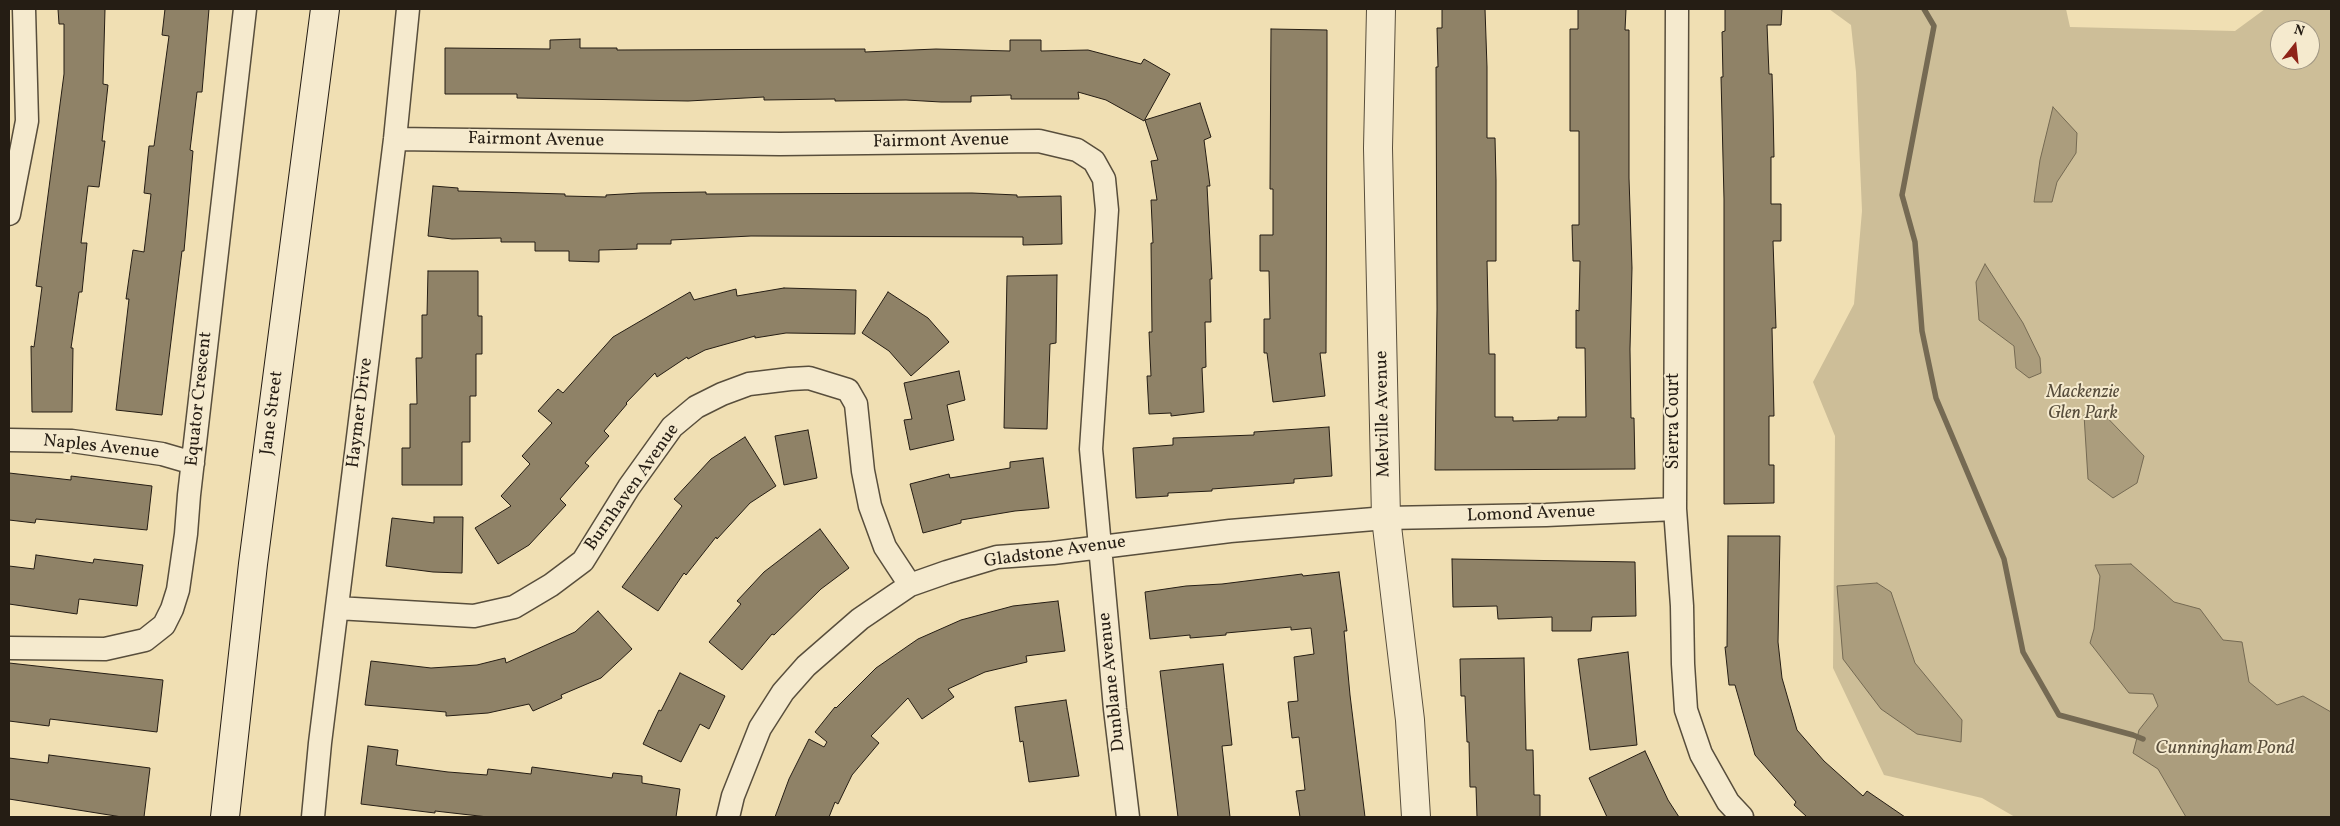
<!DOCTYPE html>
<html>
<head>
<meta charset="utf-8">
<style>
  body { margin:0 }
  #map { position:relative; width:2340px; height:826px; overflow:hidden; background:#f0dfb3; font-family:Vollkorn,serif }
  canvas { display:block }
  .frame { position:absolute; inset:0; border:10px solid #251d14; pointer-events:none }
  .north { position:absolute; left:2270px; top:20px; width:50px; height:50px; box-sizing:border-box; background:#f5eace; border:1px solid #a29884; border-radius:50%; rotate:16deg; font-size:14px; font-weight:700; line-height:20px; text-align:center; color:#251d14 }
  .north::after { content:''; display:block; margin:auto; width:18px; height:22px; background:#8f2418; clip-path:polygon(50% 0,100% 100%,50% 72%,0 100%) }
</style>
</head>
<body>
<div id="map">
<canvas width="2340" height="826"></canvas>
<div class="frame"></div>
<div class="north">N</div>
</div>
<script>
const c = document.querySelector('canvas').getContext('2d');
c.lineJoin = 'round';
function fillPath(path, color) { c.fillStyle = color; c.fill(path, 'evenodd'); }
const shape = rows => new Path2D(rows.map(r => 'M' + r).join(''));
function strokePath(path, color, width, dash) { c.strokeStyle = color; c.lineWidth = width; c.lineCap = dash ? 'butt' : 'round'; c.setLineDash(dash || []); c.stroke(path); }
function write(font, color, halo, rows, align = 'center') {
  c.font = font + ' Vollkorn,serif'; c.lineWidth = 4; c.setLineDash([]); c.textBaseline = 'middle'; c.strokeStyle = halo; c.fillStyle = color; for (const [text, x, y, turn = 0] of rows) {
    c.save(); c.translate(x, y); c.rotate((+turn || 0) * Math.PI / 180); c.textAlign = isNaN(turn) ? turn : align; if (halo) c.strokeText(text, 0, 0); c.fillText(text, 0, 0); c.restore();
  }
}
fillPath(shape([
  [1829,9,2066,9,2070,27,2235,31,2265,9,2331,9,2331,817,2015,817,1982,798,1884,775,1833,668,1835,436,1813,382,1854,304,1862,211,1856,72,1851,25],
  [2280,30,2310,30,2310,60,2280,60]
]), '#cdbe98');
const water = shape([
  [2053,107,2077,133,2076,153,2057,182,2052,202,2034,202,2040,160,2053,107],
  [1985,264,2023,323,2040,358,2041,373,2029,378,2016,368,2014,346,1979,320,1976,282,1985,264],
  [2095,405,2144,456,2137,483,2113,498,2088,479,2084,415,2095,405],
  [2131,564,2174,602,2200,609,2223,640,2242,642,2249,682,2277,705,2303,696,2331,712,2331,817,2186,817,2158,769,2133,753,2139,730,2158,706,2153,694,2129,693,2090,643,2094,629,2100,576,2095,565,2131,564],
  [1877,583,1891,592,1915,663,1962,720,1961,742,1917,734,1881,709,1843,659,1837,586,1877,583]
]);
fillPath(water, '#ab9d7d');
strokePath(water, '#756a53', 1);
strokePath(shape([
  [1924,9,1934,26,1902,195,1915,242,1922,331,1936,398,2004,559,2023,652,2059,715,2133,735,2143,739]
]), '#756a53', 5.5);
const building = shape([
  [58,9,105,9,103,84,108,85,102,141,105,141,99,187,88,186,81,243,87,243,82,292,79,292,71,348,73,348,72,412,32,412,31,346,34,347,42,287,36,286,64,74,64,24,59,24,58,9],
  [165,9,209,9,202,92,197,92,190,150,193,151,184,251,182,251,162,415,116,410,129,299,126,299,133,250,144,252,151,194,144,193,149,146,154,146,169,36,162,35,165,9],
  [1442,9,1485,9,1487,67,1487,138,1495,138,1496,180,1496,261,1487,261,1489,354,1495,354,1495,417,1513,417,1513,421,1558,420,1558,417,1586,417,1585,348,1576,348,1576,310,1579,311,1580,261,1573,261,1572,225,1579,225,1579,131,1570,131,1570,29,1578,29,1578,9,1626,9,1625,30,1629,30,1629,178,1632,268,1630,349,1631,418,1634,418,1635,469,1435,470,1437,309,1436,67,1438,67,1437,28,1442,28,1442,9],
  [1725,9,1782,9,1781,25,1767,25,1769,74,1772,74,1773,107,1774,157,1771,157,1771,204,1781,204,1781,241,1773,241,1776,328,1772,328,1774,416,1769,416,1769,465,1774,465,1774,503,1724,504,1724,199,1721,77,1723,77,1722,32,1725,31,1725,9],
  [1271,29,1327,30,1327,70,1326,353,1320,353,1325,396,1273,402,1267,353,1264,353,1264,319,1270,319,1269,271,1260,271,1260,235,1273,235,1273,189,1270,189,1271,29],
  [580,39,580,48,617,48,617,50,865,49,865,52,936,49,1010,51,1010,40,1041,40,1041,51,1088,50,1141,64,1144,59,1170,74,1144,121,1106,100,1078,92,1079,99,1011,99,1011,95,971,96,971,102,941,102,906,100,835,101,835,99,764,100,764,97,688,101,517,98,517,94,445,94,445,48,550,49,550,40,580,39],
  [1200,103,1211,137,1204,140,1210,186,1207,186,1212,279,1210,279,1211,322,1205,322,1206,367,1202,368,1204,412,1171,416,1171,413,1149,414,1147,376,1151,376,1149,332,1152,332,1151,243,1153,243,1151,200,1157,200,1151,161,1158,160,1145,120,1200,103],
  [433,186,458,188,458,191,565,194,565,196,606,197,606,195,641,193,706,192,706,194,972,193,1017,195,1017,197,1061,196,1062,244,1023,245,1023,237,751,236,671,240,671,244,637,244,637,249,599,250,599,262,569,261,569,251,535,251,535,242,501,242,501,238,452,239,428,236,433,186],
  [428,271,478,271,478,316,482,316,482,354,476,354,476,396,470,396,470,442,462,442,462,485,402,485,402,448,410,448,410,404,417,404,416,358,422,358,422,315,427,315,428,271],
  [1057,275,1056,343,1050,344,1047,429,1004,428,1007,276,1057,275],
  [784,288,856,290,855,334,786,333,755,338,755,336,705,350,688,359,687,357,657,377,655,373,626,403,627,404,604,431,609,436,585,463,589,466,560,499,566,505,529,545,498,564,475,528,511,506,501,496,530,464,522,456,552,423,538,411,558,389,563,393,613,337,690,292,694,300,736,289,737,296,784,288],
  [888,292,928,318,949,342,911,376,889,351,862,333,888,292],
  [959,371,965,400,947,405,954,440,910,450,904,420,912,419,904,383,959,371],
  [1329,427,1332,476,1294,479,1294,483,1212,489,1212,491,1168,493,1168,496,1136,498,1133,448,1173,445,1173,438,1254,435,1254,432,1329,427],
  [808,430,817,478,784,485,775,436,808,430],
  [745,437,776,486,750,503,717,539,716,537,686,575,684,573,658,611,622,587,682,506,674,499,711,459,745,437],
  [1043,458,1049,508,1015,511,961,520,961,523,923,533,910,484,949,474,950,478,1010,468,1010,462,1043,458],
  [9,473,71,480,71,476,152,486,147,530,36,519,35,523,9,520,9,473],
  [434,517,463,517,462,573,433,572,386,566,392,518,434,523,434,517],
  [820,529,849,568,821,589,774,635,772,634,742,670,709,642,741,604,737,601,764,572,820,529],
  [1728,536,1780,536,1778,642,1782,678,1797,730,1824,761,1863,796,1867,791,1905,817,1807,817,1794,805,1796,802,1755,755,1735,685,1729,685,1725,647,1727,647,1728,536],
  [36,555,93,563,94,559,143,565,137,606,79,599,77,614,9,604,9,566,34,569,36,555],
  [1452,559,1635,562,1636,616,1592,617,1591,631,1552,631,1552,617,1498,619,1497,606,1453,607,1452,559],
  [1339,572,1347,631,1344,631,1350,695,1365,817,1300,817,1296,791,1305,790,1299,737,1292,738,1288,702,1298,701,1294,657,1314,654,1311,628,1291,630,1291,627,1226,633,1226,635,1190,638,1190,635,1150,639,1145,592,1186,586,1222,584,1302,574,1303,576,1339,572],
  [1058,601,1065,651,1026,656,1027,662,985,672,948,689,954,697,922,719,908,698,871,736,879,743,852,775,838,804,835,802,829,817,775,817,789,779,809,739,824,747,827,742,815,732,835,707,836,708,876,668,918,639,961,620,1013,606,1058,601],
  [598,611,632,649,601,678,561,695,562,698,533,711,529,704,488,713,446,716,446,712,365,705,371,661,431,668,477,665,505,658,506,663,575,632,598,611],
  [1628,652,1637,745,1590,750,1578,659,1628,652],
  [1524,658,1526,750,1533,750,1534,795,1540,795,1540,817,1477,817,1476,787,1470,787,1469,742,1467,742,1465,696,1461,696,1460,659,1524,658],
  [9,663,163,680,157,732,50,719,49,726,9,721,9,663],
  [1223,664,1232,745,1222,746,1230,817,1178,817,1160,671,1223,664],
  [680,673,725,696,709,729,700,724,681,762,643,744,659,710,661,711,680,673],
  [1066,700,1079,776,1029,782,1023,741,1020,742,1015,707,1066,700],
  [368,746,398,750,396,765,448,772,487,775,488,769,531,774,532,767,612,778,613,773,642,776,642,783,680,789,676,817,488,817,435,811,435,813,361,804,368,746],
  [1645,751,1668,800,1679,817,1607,817,1589,778,1645,751],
  [49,755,150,768,144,817,122,817,9,799,9,758,48,763,49,755]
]);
fillPath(building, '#8f8267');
strokePath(building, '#251d14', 1);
const minor = shape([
  [1677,9,1675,509,1682,606,1683,664,1686,710,1701,754,1728,802,1742,817],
  [395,139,780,144,1039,141,1077,150,1094,161,1104,179,1107,210,1091,449,1115,709,1128,817],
  [9,214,27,121,24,9],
  [9,440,72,441,121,448,162,454,193,463],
  [337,608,474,616,514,607,551,585,583,561,629,487,672,427,696,407,722,394,749,384,790,379,809,378,848,390,856,404,863,471,870,506,885,547,910,585],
  [9,648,105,649,145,640,164,625,172,609,178,590,186,534,189,495,245,9],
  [313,817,320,743,395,139,408,9],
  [728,817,733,796,760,728,783,692,806,666,860,619,910,585,947,572,997,557,1053,553,1230,531,1386,518,1546,515,1675,509]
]);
const tertiary = shape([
  [1381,9,1378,148,1386,518,1410,720,1416,817]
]);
const secondary = shape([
  [225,817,253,564,325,9]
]);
strokePath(minor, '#584e3c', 25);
strokePath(tertiary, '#584e3c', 30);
strokePath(secondary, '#251d14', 30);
strokePath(minor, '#f5eace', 22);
strokePath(tertiary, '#f5eace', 28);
strokePath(secondary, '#f5eace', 28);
write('18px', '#251d14', '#f5eace', [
  ["Fairmont Avenue",536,141,1],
  ["Fairmont Avenue",941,142,-1],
  ["Equator Crescent",200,399,-84],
  ["Jane Street",273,413,-83],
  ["Haymer Drive",361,413,-83],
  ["Melville Avenue",1384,414,-91],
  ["Sierra Court",1675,421,-90],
  ["Naples Avenue",101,448,6],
  ["Burnhaven Avenue",633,488,-55],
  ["Lomond Avenue",1531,515,-2],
  ["Gladstone Avenue",1055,553,-8],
  ["Dunblane Avenue",1113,682,-96]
]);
write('italic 18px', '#574d3c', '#f5eace', [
  ["Mackenzie",2083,394],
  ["Glen Park",2083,415]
]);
write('italic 19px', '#5b503e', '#f5eace', [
  ["Cunningham Pond",2225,750]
]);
</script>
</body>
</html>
